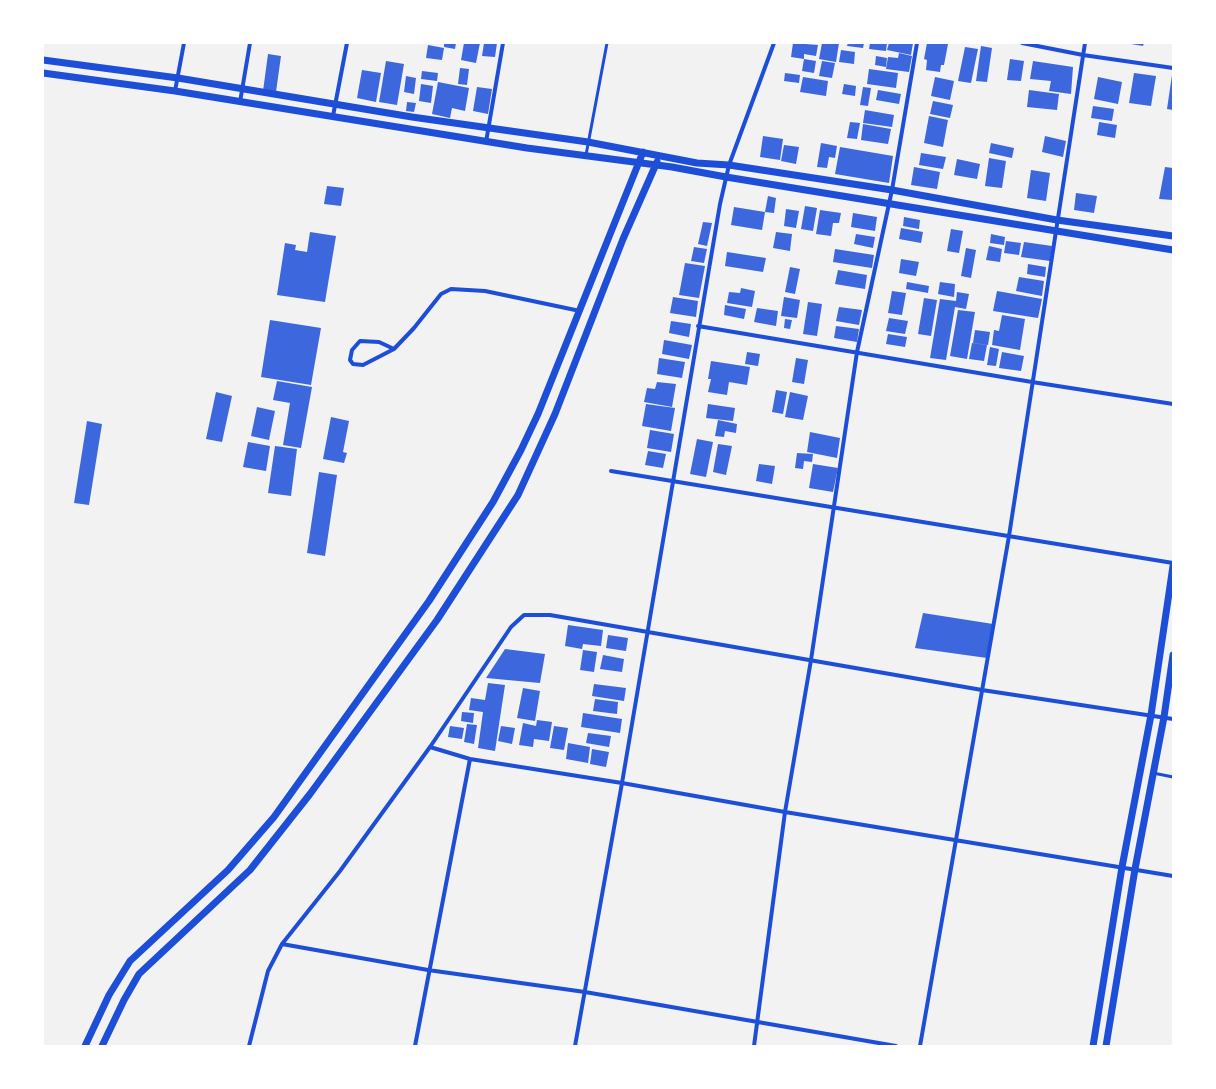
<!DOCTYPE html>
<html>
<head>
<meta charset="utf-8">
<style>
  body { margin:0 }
  #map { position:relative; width:1216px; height:1089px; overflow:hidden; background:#f2f2f2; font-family:"Fira Sans Condensed",sans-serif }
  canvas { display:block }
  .frame { position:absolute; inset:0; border:44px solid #fff; pointer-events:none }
</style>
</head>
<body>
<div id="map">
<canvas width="1216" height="1089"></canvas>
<div class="frame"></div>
</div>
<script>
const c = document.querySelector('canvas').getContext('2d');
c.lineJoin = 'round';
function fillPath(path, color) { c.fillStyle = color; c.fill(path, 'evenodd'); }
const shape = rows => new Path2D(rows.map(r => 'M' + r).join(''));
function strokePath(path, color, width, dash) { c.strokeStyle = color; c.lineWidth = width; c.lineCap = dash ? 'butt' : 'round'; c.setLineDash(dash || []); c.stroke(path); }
fillPath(shape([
  [444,43,456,43,455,49,444,47],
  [464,43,480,43,476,63,461,60],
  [484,43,497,43,495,57,482,56],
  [793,43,818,45,816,56,804,54,804,59,791,57],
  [822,43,839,43,836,62,819,59],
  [848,43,864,43,863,48,847,46],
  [870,43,887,43,886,51,869,49],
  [889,43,913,43,911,55,887,50],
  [927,43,948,44,944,65,941,65,940,72,926,70,927,60,924,59],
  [1125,43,1144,43,1143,46],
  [428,45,444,48,442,60,426,58],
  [981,46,992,48,987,82,976,81],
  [965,47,978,49,971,83,958,81],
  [841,50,855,52,854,64,839,62],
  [899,53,912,56,909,72,886,69,888,57,898,58],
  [268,54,281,56,276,92,263,91],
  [876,56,887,58,886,67,875,65],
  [804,59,816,61,814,73,802,71],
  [1010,59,1024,61,1021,81,1007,80],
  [386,61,404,64,397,105,379,102],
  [822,61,835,63,832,78,819,76],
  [1033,61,1073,67,1071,94,1049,91,1051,81,1030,79],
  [460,68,469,69,467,85,458,84],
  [869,69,898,73,896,88,867,84],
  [362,70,381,73,376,102,357,98],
  [422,71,438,73,437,81,421,79],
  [785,73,800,75,799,83,784,81],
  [1134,73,1156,76,1151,106,1129,103],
  [1172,75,1173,76,1173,110,1167,109],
  [406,76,416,78,414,94,404,92],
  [803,77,828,81,826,96,800,92],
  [935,77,954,81,950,100,931,96],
  [1098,77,1122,82,1118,104,1094,99],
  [438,82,469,88,465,111,452,108,450,118,432,114],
  [421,84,433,86,431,103,419,101],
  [844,84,856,86,855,96,842,94],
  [477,87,492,89,488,114,473,111],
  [863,87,871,88,868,106,860,105],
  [878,90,901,94,899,104,876,100],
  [1029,90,1059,94,1057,110,1027,107],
  [933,101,953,105,950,118,930,114],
  [407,102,416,103,414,112,406,111],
  [1093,106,1114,109,1112,121,1091,118],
  [865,110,894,115,892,127,863,123],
  [929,116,948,120,943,147,924,143],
  [850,122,860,123,857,139,847,138],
  [1099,122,1117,125,1115,138,1097,135],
  [863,124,891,129,888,144,861,140],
  [763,136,783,139,780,160,760,157],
  [1045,136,1066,141,1063,157,1042,152],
  [821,143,837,146,835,158,829,157,827,168,817,167],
  [991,143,1014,148,1012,158,989,153],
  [784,145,799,147,796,164,781,161],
  [840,147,893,156,889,183,835,174],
  [921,153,946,157,943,169,919,165],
  [989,158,1006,161,1002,188,985,186],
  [957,159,980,164,977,179,954,175],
  [914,167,940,172,937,189,911,185],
  [1165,167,1173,168,1173,200,1159,199],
  [1031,170,1050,173,1046,201,1027,198],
  [327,186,344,188,341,206,324,204],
  [1076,193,1097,196,1094,213,1074,210],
  [768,196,776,198,774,213,765,212],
  [805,206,817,208,813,231,801,229],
  [734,207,765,212,762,230,731,225],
  [786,209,799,211,796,228,784,226],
  [820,210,841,213,839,223,833,223,831,236,816,234],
  [853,213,877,217,875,231,851,227],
  [904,217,920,220,919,229,903,226],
  [703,222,712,223,707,246,698,244],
  [901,228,923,232,921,243,899,239],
  [951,229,963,231,959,253,947,251],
  [310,232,336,236,325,302,277,295,285,243,296,245,295,250,307,252],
  [776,232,792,234,790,251,773,248],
  [856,234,875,237,873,248,854,244],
  [991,234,1005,237,1004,245,990,243],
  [1006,241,1021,243,1019,255,1004,253],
  [1024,242,1052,246,1050,261,1021,257],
  [989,246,1002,249,1000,262,986,260],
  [694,247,707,249,704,263,691,261],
  [966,248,976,250,971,278,961,276],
  [835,249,874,255,872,268,833,262],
  [727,252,766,258,763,272,725,266],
  [901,259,919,262,916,276,899,273],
  [685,263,705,266,699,298,679,295],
  [1028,264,1046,267,1045,277,1027,274],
  [790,267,800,269,795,294,785,292],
  [838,270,867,275,865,289,835,284],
  [1019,277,1044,281,1042,296,1016,291],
  [907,282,929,286,928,293,906,289],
  [940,282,955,284,954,297,938,294],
  [741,288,755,291,752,307,727,303,729,292,740,293],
  [892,291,906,293,902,315,888,313],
  [997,291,1042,299,1038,318,993,311],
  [957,292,969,294,966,309,955,307,946,360,930,358,940,299,956,301],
  [673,297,698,301,696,317,670,313],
  [784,297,800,300,797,318,781,316],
  [924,298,937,300,931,336,918,334],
  [808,302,822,304,817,336,803,334],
  [725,305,746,309,744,319,724,315],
  [839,307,862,310,859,325,836,321],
  [757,308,778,311,776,326,754,322],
  [958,310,975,312,967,359,950,356],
  [1002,315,1025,319,1020,350,992,345,994,330,999,331],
  [889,318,908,321,905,334,886,331],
  [785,319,792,320,790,329,784,328],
  [270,320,321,328,311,385,261,377],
  [671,321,691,324,689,337,669,333],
  [836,326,859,329,857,342,834,338],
  [975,330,990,332,988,345,973,343],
  [888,334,907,337,905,347,886,344],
  [664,340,692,345,689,359,662,354],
  [972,343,987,345,984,361,969,359],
  [990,347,999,349,996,366,987,365],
  [747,352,760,354,758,366,745,364],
  [1002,352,1024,356,1021,371,999,368],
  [659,358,685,362,682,378,657,374],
  [796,358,808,360,804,384,792,382],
  [711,361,750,367,747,385,729,382,727,395,708,392,711,379,708,379],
  [277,381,312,387,301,448,283,445,290,403,273,400],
  [657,382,676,384,672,407,644,402,647,388,655,389],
  [776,390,787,392,783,414,772,412],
  [216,392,232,396,222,442,206,439],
  [790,392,808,396,803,420,785,417],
  [646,404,675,408,671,431,642,426],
  [708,404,735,408,733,421,706,418],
  [257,407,275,411,269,440,251,436],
  [331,417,349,421,343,452,347,453,344,463,323,459],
  [718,420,737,424,736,433,725,431,724,437,715,436],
  [87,421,102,424,89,505,74,503],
  [650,430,674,434,671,452,647,448],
  [810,432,840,438,837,458,807,452],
  [697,439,713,442,706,477,690,474],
  [248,442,270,446,266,471,243,467],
  [718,444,732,446,726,475,713,472],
  [275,446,297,449,291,496,268,493],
  [648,451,666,454,663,468,645,465],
  [797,453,813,454,812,462,804,461,803,469,795,468],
  [759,464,775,466,772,484,756,481],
  [813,464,838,468,833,492,809,488],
  [319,472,337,475,325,556,307,553],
  [923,613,993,624,987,658,915,648],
  [568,625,603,630,601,646,583,644,582,649,565,646],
  [608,635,628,638,626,651,606,648],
  [505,649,545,654,540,683,486,678],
  [583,650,597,652,594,672,580,670],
  [603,655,624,659,622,672,600,669],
  [488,683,505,685,495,751,478,748,483,712,469,710,471,698,485,700],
  [594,684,626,688,624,701,592,696],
  [523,688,540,691,535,721,517,718],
  [595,699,618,702,617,714,593,711],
  [462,712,474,713,473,723,461,721],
  [583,713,622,719,620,733,581,727],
  [537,720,552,722,549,741,534,739,533,747,519,745,523,723,536,726],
  [467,724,477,725,474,744,464,742],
  [450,726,464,728,462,739,448,737],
  [501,726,515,728,512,744,498,741],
  [554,726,568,728,564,750,550,748],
  [588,733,611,736,609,747,586,743],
  [568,743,590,747,588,763,566,759],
  [592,749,609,752,606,767,590,764]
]), '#3d67dc');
strokePath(shape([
  [586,155,607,43],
  [1153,773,1173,777]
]), '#1d4ed8', 3);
strokePath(shape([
  [1022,43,1083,55,1173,68],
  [175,91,184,43],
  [240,102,250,43],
  [333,116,347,43],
  [486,142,503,43],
  [698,326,1032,382,1173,404],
  [394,349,379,342,360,341,352,350,350,360,353,364,363,365,394,349,414,328,441,294,451,289,485,291,580,311],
  [611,471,1173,563],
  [430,747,470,759,622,783,785,812,1173,876],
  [282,944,428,970,585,992,896,1046],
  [249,1046,268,971,282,944,340,871,430,747,511,627,524,615,550,615,982,690,1173,719],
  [415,1046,470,759],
  [575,1046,622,783,720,204,729,165,774,43],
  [754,1046,785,812,811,660,857,352,892,190,917,43],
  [920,1046,1009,536,1085,43]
]), '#1d4ed8', 4);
strokePath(shape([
  [43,60,178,78,412,117,588,142,697,163,729,165,892,190,1057,220,1173,236],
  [43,73,175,91,527,148,672,167,726,177,1173,250],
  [85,1046,109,995,130,961,228,870,274,817,429,601,493,502,521,450,538,414,643,152],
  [102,1046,124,1000,139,974,250,870,310,794,437,620,518,495,555,414,623,239,657,162],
  [1093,1046,1122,867,1151,715,1173,566],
  [1106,1046,1135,869,1164,717,1173,655]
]), '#1d4ed8', 7);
</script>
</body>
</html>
